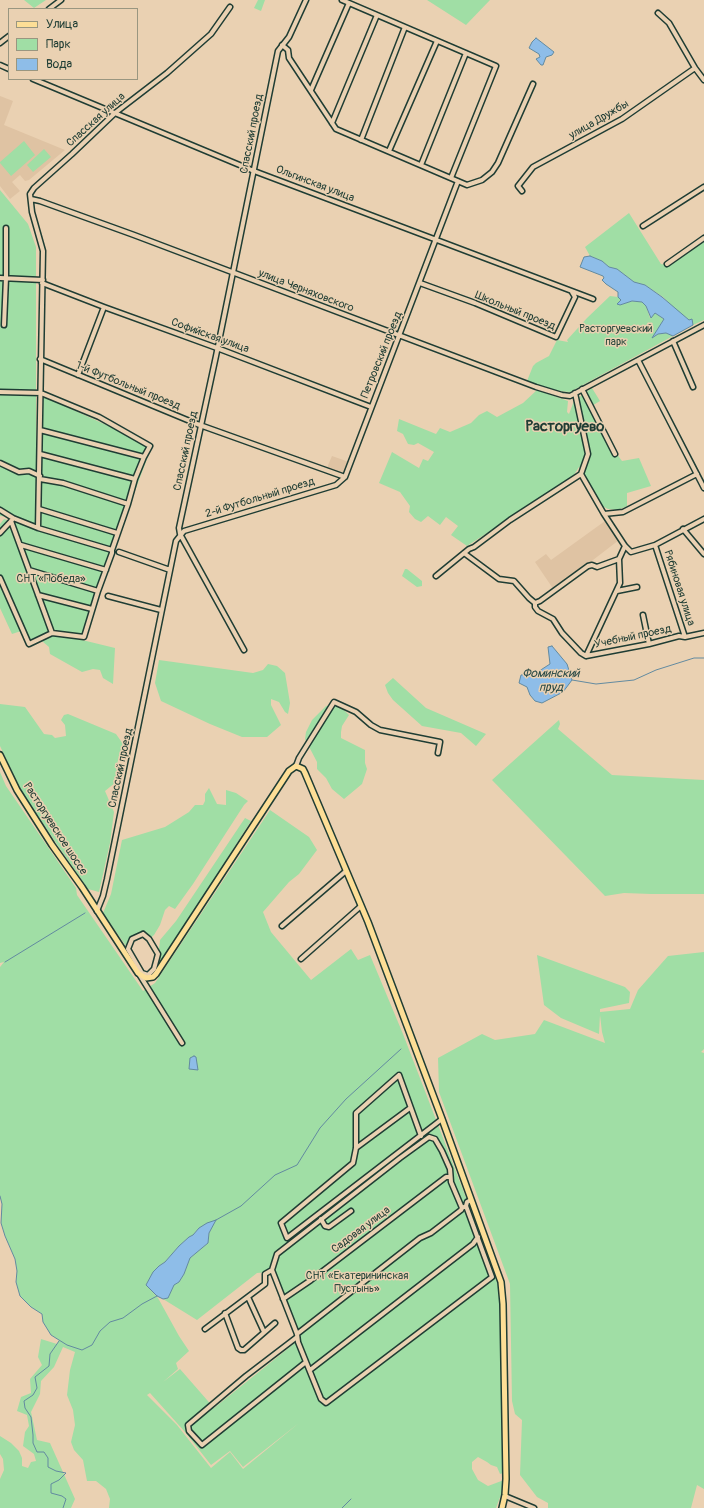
<!DOCTYPE html>
<html>
<head>
<meta charset="utf-8">
<style>
  body { margin:0 }
  #map { position:relative; width:704px; height:1508px; overflow:hidden; background:#ead1b2; font-family:Pangolin,sans-serif }
  canvas { display:block }
  .legend { position:absolute; left:8px; top:8px; width:130px; height:72px; box-sizing:border-box; background:#ead1b2; border:1px solid #999680; margin:0; padding:5px 7px; list-style:none; font-size:12px; color:#1f3d34 }
  .legend li { display:flex; align-items:center; gap:8px; height:20px }
  .legend b { width:20px; border:1px solid #999680 }
</style>
</head>
<body>
<div id="map">
<canvas width="704" height="1508"></canvas>
<ul class="legend">
<li><b style="height:5px;background:#fdde96"></b>Улица</li>
<li><b style="height:11px;background:#a0dea5"></b>Парк</li>
<li><b style="height:11px;background:#8ebde8"></b>Вода</li>
</ul>
</div>
<script>
const c = document.querySelector('canvas').getContext('2d');
c.lineJoin = 'round';
function fillPath(path, color) { c.fillStyle = color; c.fill(path, 'evenodd'); }
const shape = rows => new Path2D(rows.map(r => 'M' + r).join(''));
function strokePath(path, color, width, dash) { c.strokeStyle = color; c.lineWidth = width; c.lineCap = dash ? 'butt' : 'round'; c.setLineDash(dash || []); c.stroke(path); }
function write(font, color, halo, rows, align = 'center') {
  c.font = font + ' Pangolin,sans-serif'; c.lineWidth = 3; c.setLineDash([]); c.textBaseline = 'middle'; c.strokeStyle = halo; c.fillStyle = color; for (const [text, x, y, turn = 0] of rows) {
    c.save(); c.translate(x, y); c.rotate((+turn || 0) * Math.PI / 180); c.textAlign = isNaN(turn) ? turn : align; if (halo) c.strokeText(text, 0, 0); c.fillText(text, 0, 0); c.restore();
  }
}
fillPath(shape([
  [0,96,13,101,4,125,65,150,29,180,25,181,20,175,12,182,20,191,10,199,0,186],
  [332,456,349,462,344,476,326,470],
  [605,521,619,540,554,590,535,562,546,554,551,560]
]), '#dfc3a3');
fillPath(shape([
  [24,0,46,0,34,8],
  [258,0,265,0,261,11,254,8],
  [427,0,490,0,466,25],
  [24,141,35,155,11,176,0,163,0,162],
  [44,149,51,157,33,172,27,165],
  [0,190,28,224,36,247,36,524,15,517,0,516],
  [629,213,661,264,667,265,704,240,704,320,693,325,693,323,677,311,663,297,645,285,634,282,617,269,609,267,602,261,590,256,585,247],
  [610,296,618,297,621,300,620,305,632,301,642,302,646,306,650,318,655,313,664,319,653,337,658,334,666,333,673,336,570,392,556,391,527,381,533,366,536,363,549,356,557,340,568,342,567,340,587,318],
  [592,388,600,401,590,407,619,457,622,461,639,458,651,486,627,493,627,506,625,507,617,510,608,509,594,502,586,484,583,469,579,467,572,478,467,546,451,535,458,526,446,517,440,525,428,516,421,522,415,519,409,512,410,506,400,492,379,483,392,452,419,468,423,459,428,461,434,452,418,443,414,445,408,444,403,434,397,431,399,419,436,434,440,428,450,432,471,423,479,415,487,411,497,417,523,403,537,390,568,401,567,412,569,414,574,401],
  [43,396,152,446,112,551,114,553,100,592,85,639,74,638,115,648,113,684,103,678,100,670,93,669,82,672,50,654,49,647,42,641,54,635,27,646,21,631,12,634,0,608,0,524,4,519,41,530],
  [405,569,407,569,422,581,422,586,417,587,402,576],
  [159,660,253,673,263,670,268,664,277,666,285,673,290,703,288,714,285,712,279,702,271,699,271,705,281,725,267,737,242,737,210,724,161,701,155,683],
  [393,678,426,708,486,734,476,746,461,733,422,726,393,700,388,693,385,685],
  [0,704,25,707,44,734,52,735,55,738,66,736,65,725,61,720,64,715,68,714,116,734,123,744,116,767,121,778,105,791,114,812,110,843,99,892,88,889,56,843,21,790,0,746],
  [332,705,344,710,349,715,342,726,341,732,341,738,365,750,365,763,367,769,362,784,344,799,332,789,326,778,317,769,317,762,305,739,306,732,312,720,326,706],
  [559,720,560,724,558,729,612,775,704,780,704,894,651,894,624,893,605,896,492,780],
  [0,772,6,786,76,888,77,895,143,991,155,983,270,810,309,837,317,850,299,874,289,882,263,912,271,932,311,980,351,949,358,960,370,955,403,1034,500,1286,502,1298,503,1473,500,1474,497,1467,491,1465,487,1462,478,1457,472,1462,472,1469,478,1480,488,1486,504,1480,502,1492,496,1508,109,1508,110,1499,106,1489,96,1481,87,1481,83,1460,74,1450,71,1442,75,1425,73,1410,67,1395,70,1370,75,1352,63,1347,54,1367,41,1381,40,1394,31,1412,37,1440,50,1443,75,1499,71,1508,0,1508,0,1479,4,1470,3,1459,0,1454,0,1436,11,1443,19,1451,22,1458,22,1466,28,1468,31,1462,36,1461,34,1454,23,1446,25,1432,29,1426,27,1415,17,1411,21,1397,31,1393,30,1379,42,1365,38,1357,41,1339,57,1344,59,1340,51,1335,43,1322,42,1314,31,1307,20,1296,16,1282,17,1271,15,1259,5,1236,1,1223,2,1204,0,1196,0,967,4,962,0,963],
  [215,1221,209,1233,208,1243,190,1258,184,1274,179,1282,174,1284,168,1298,163,1299,197,1320,257,1273,269,1272,301,1338,214,1408,180,1369,163,1382,178,1369,176,1363,189,1351,179,1336,158,1298,146,1285,151,1276,159,1266,165,1262,179,1246,189,1237,193,1235,199,1228],
  [150,1393,185,1432,211,1465,230,1451,243,1467,299,1423,243,1469,230,1452,211,1468,177,1425,147,1395],
  [209,788,217,804,226,805,226,790,236,793,248,801,244,805,193,884,175,909,169,906,165,910,160,925,154,935,149,939,143,934,132,939,128,949,103,913,111,894,122,840,165,827,189,812,195,805,203,805,205,801,205,794],
  [245,818,251,821,155,972,154,969,158,958,160,940,176,921],
  [704,952,704,1049,701,1052,704,1053,704,1489,697,1485,691,1508,548,1508,548,1503,537,1497,520,1475,522,1420,515,1414,512,1401,510,1284,439,1092,438,1058,482,1034,495,1040,535,1034,544,1020,605,1043,602,1032,600,1015,599,1034,561,1018,544,1005,537,955,625,987,630,992,629,1003,600,1009,600,1012,630,1009,638,990,668,956]
]), '#a0dea5');
const water = shape([
  [536,38,554,52,552,55,546,57,543,65,541,65,536,59,540,57,539,54,529,48,532,42,536,38],
  [590,256,602,261,609,267,617,269,634,282,645,285,662,297,689,320,692,319,693,325,673,336,666,333,658,334,652,338,664,319,655,313,651,318,646,306,642,302,632,301,620,305,617,304,621,300,618,297,618,292,606,284,602,280,604,278,603,276,580,267,584,257,590,256],
  [552,646,567,664,572,680,563,692,542,703,535,701,530,695,527,687,519,683,521,675,536,673,550,664,548,647,552,646],
  [194,1056,196,1057,198,1070,189,1069,190,1058,194,1056],
  [216,1220,209,1233,208,1243,190,1258,184,1274,179,1282,174,1285,168,1298,163,1299,157,1296,146,1285,153,1272,159,1266,165,1262,179,1246,189,1237,193,1235,199,1228,207,1223,216,1220]
]);
fillPath(water, '#8ebde8');
strokePath(water, '#628aa0', 1);
strokePath(shape([
  [572,680,596,684,634,680,656,670,694,658,704,658],
  [5,962,85,913],
  [0,1196,2,1204,1,1223,5,1236,15,1259,17,1271,16,1282,20,1296,31,1307,42,1314,43,1322,51,1335,67,1345,82,1350,92,1345,100,1331,110,1322,123,1318,142,1304,157,1296],
  [216,1220,241,1206,275,1175,297,1165,320,1128,346,1099,401,1049],
  [59,1341,50,1354,49,1366,35,1377,37,1388,33,1395,24,1401,25,1408,31,1417,33,1435,33,1443,37,1452,44,1452,48,1458,48,1467,56,1471,66,1473,59,1480,51,1484,51,1493,62,1496,66,1499,63,1508],
  [342,1508,351,1499]
]), '#628aa0', 1);
const minor = shape([
  [342,0,496,66,451,178],
  [49,9,61,0],
  [658,13,669,23,695,68,704,80],
  [0,43,9,36],
  [282,45,288,50,289,58,336,129,467,185,482,180,492,172,498,163,533,84],
  [0,65,9,69],
  [33,79,254,171,593,299],
  [311,90,349,3],
  [332,123,377,15],
  [361,140,405,27],
  [389,151,437,41],
  [421,165,466,53],
  [522,191,518,186,533,167,622,119,695,68],
  [31,199,40,201,134,235,536,387,562,395,570,396,704,325],
  [643,226,704,187],
  [667,264,704,238],
  [0,278,43,280],
  [42,283,104,307,217,348,371,407],
  [420,283,475,303,556,337,575,297,572,292],
  [4,325,6,278,6,228],
  [673,341,693,387],
  [40,359,197,424,345,477],
  [638,360,704,488],
  [78,375,104,307],
  [582,389,615,454],
  [0,392,41,393,99,417,150,446,144,457,135,479,128,504,112,550],
  [40,430,144,457],
  [40,454,135,479],
  [0,463,19,472,29,471,40,476],
  [581,474,604,514,625,546,631,552,655,545,704,519],
  [40,479,63,483,128,504],
  [39,509,117,533],
  [0,510,13,518,38,528,112,550,112,553,98,591,84,637,52,633,29,644,0,578],
  [604,514,623,512,697,474],
  [11,521,52,633],
  [38,528,43,251,32,212,30,194,34,188,72,154,115,113,167,73,211,34,230,7],
  [683,529,704,554],
  [0,533,12,520],
  [21,545,106,570],
  [655,545,685,637],
  [119,552,170,570],
  [464,553,499,579,514,581,529,598,535,603,535,607,538,611,553,619,562,633,581,653,586,656,649,644,679,636,685,637,704,633],
  [29,570,98,591],
  [436,576,469,549,474,547,510,520,581,474,588,454,575,393],
  [617,591,637,587],
  [38,595,92,609],
  [108,596,161,610],
  [535,603,540,601,588,566,592,565,597,567,619,559],
  [643,615,649,644],
  [244,650,180,534,179,528,216,356,278,51,289,37,306,0],
  [586,656,620,583,619,559,625,546],
  [296,766,299,758,334,702,356,712,371,725,380,730,440,742,438,753],
  [97,911,103,896,107,879,176,541,184,531,336,485,345,477,458,181],
  [282,926,346,871],
  [143,934,149,939,158,954,154,969,148,975,142,973,128,949,132,939,143,934],
  [301,959,361,906],
  [139,974,182,1043],
  [421,1136,399,1075,356,1113,356,1148,353,1163,281,1223,287,1238,442,1119],
  [356,1148,410,1108],
  [462,1208,451,1182,450,1169,442,1151,435,1139,429,1137,400,1158,277,1254,272,1270,297,1334,298,1342,321,1399,326,1403,492,1277,466,1206],
  [321,1219,325,1226,329,1227,351,1211],
  [248,1297,264,1332],
  [283,1299,311,1280,446,1177,450,1177],
  [225,1313,238,1348,241,1350,244,1350,275,1323],
  [205,1329,265,1284,265,1274,272,1270],
  [297,1334,420,1238,431,1233,461,1210,462,1208,466,1206,467,1202,471,1200],
  [297,1337,246,1376,188,1425,189,1431,202,1445,306,1362],
  [310,1370,473,1244,478,1237],
  [505,1496,534,1508]
]);
const major = shape([
  [0,755,17,790,52,845,82,887,138,973,146,978,153,977,156,974,289,771,296,766,303,769,305,773,368,922,442,1119,501,1282,503,1304,506,1479,505,1495,502,1508]
]);
strokePath(minor, '#1f3d34', 7);
strokePath(major, '#1f3d34', 8);
strokePath(minor, '#ead1b2', 4);
strokePath(major, '#fdde96', 5);
write('11px', '#1f3d34', '#ead1b2', [
  ["Спасская улица",96,120,-42],
  ["улица Дружбы",599,120,-30],
  ["Спасский проезд",252,134,-79],
  ["Ольгинская улица",315,184,21],
  ["улица Черняховского",306,291,21],
  ["Школьный проезд",515,311,22],
  ["Софийская улица",210,336,20],
  ["Петровский проезд",382,355,-68],
  ["1-й Футбольный проезд",128,386,22],
  ["Спасский проезд",186,451,-78],
  ["2-й Футбольный проезд",260,498,-17],
  ["Рябиновая улица",679,588,72],
  ["Учебный проезд",633,637,-12],
  ["Спасский проезд",121,768,-78],
  ["Расторгуевское шоссе",55,829,57],
  ["Садовая улица",361,1230,-37]
]);
write('11px', '#25453a', '#ead1b2', [
  ["Расторгуевский",616,329],
  ["парк",616,342],
  ["СНТ «Победа»",51,579],
  ["СНТ «Екатерининская",357,1276],
  ["Пустынь»",357,1289]
]);
write('italic 12px', '#2a4a46', '#ead1b2', [
  ["Фоминский",551,674],
  ["пруд",551,688]
]);
write('bold 15px', '#1f3d34', '#ead1b2', [
  ["Расторгуево",565,427]
]);
</script>
</body>
</html>
